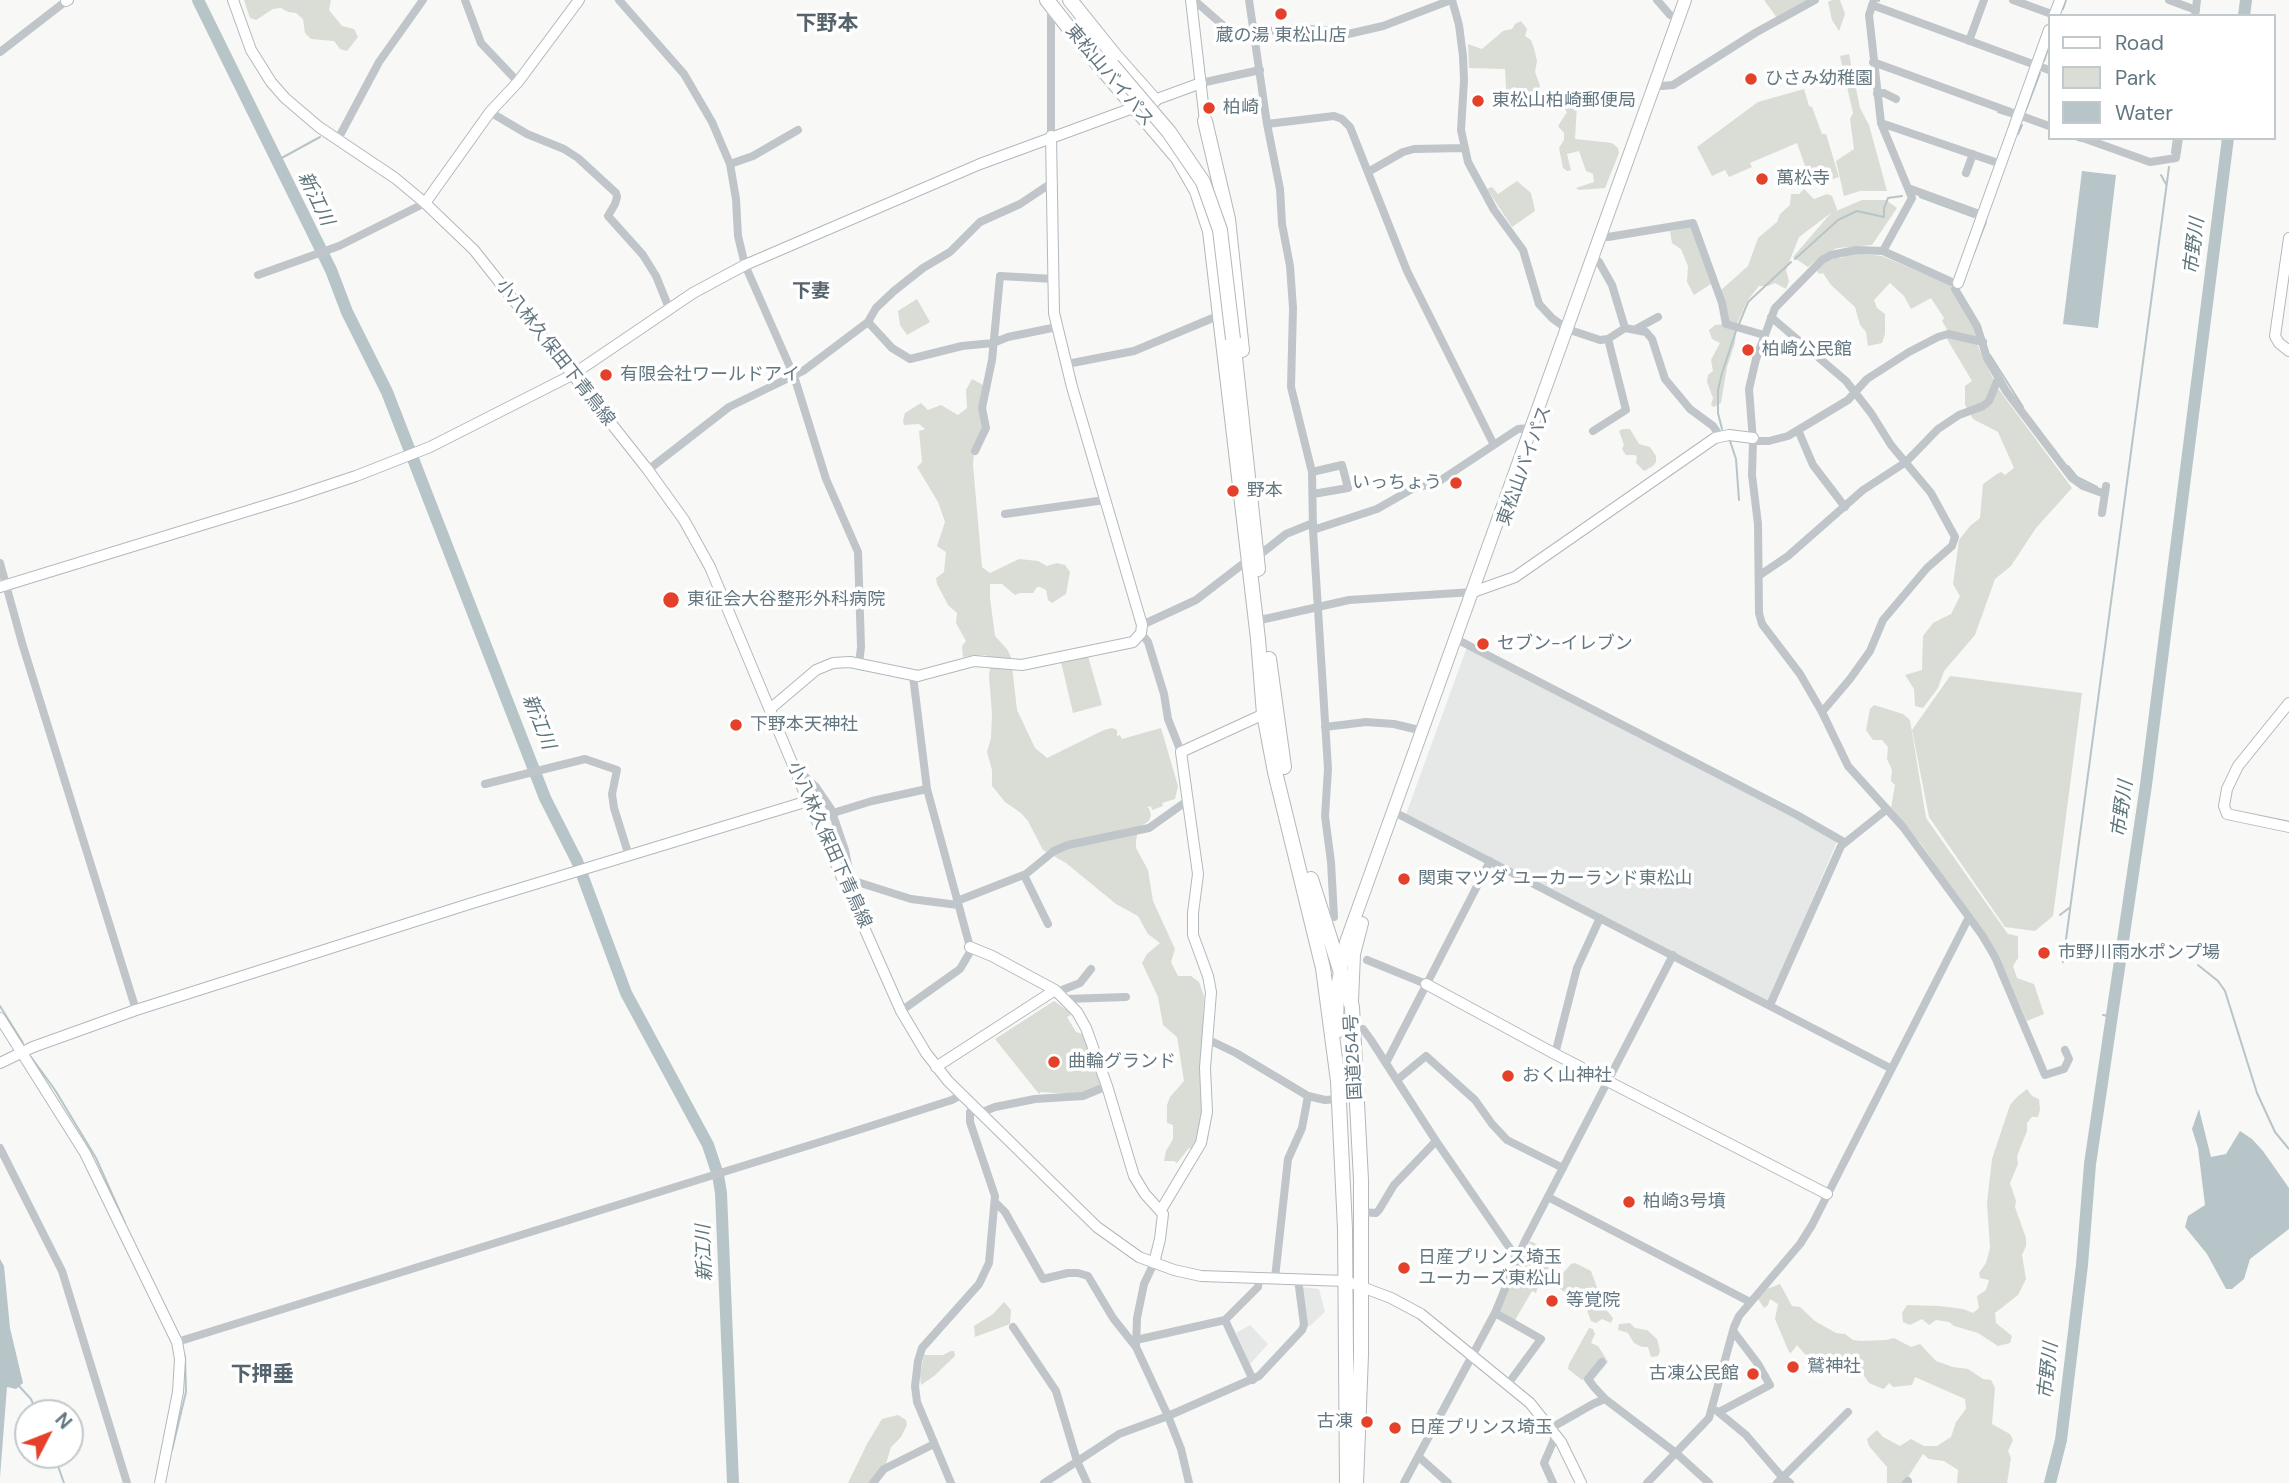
<!DOCTYPE html>
<html>
<head>
<meta charset="utf-8">
<style>
  body { margin:0 }
  #map { position:relative; width:2289px; height:1483px; overflow:hidden; background:#f8f8f6; font-family:"DM Sans",sans-serif }
  canvas { display:block }
  .legend { position:absolute; left:2048px; top:14px; width:228px; height:126px; box-sizing:border-box; background:#fff; border:2px solid #c1c9cd; margin:0; padding:9px 12px; list-style:none; font-size:21px; color:#637781 }
  .legend li { display:flex; align-items:center; gap:14px; height:35px }
  .legend b { width:35px; border:2px solid #c1c9cd }
  .north { position:absolute; left:14px; top:1399px; width:70px; height:70px; box-sizing:border-box; background:#fff; border:2px solid #c1c9cd; border-radius:50%; rotate:48deg; font-size:19px; font-weight:700; line-height:28px; text-align:center; color:#637781 }
  .north::after { content:''; display:block; margin:auto; width:24px; height:32px; background:#e54029; clip-path:polygon(50% 0,100% 100%,50% 72%,0 100%) }
</style>
</head>
<body>
<div id="map">
<canvas width="2289" height="1483"></canvas>
<ul class="legend">
<li><b style="height:9px;background:#fff"></b>Road</li>
<li><b style="height:19px;background:#d9ddd5"></b>Park</li>
<li><b style="height:19px;background:#b7c5c8"></b>Water</li>
</ul>
<div class="north">N</div>
</div>
<script>
const c = document.querySelector('canvas').getContext('2d');
c.lineJoin = 'round';
function fillPath(path, color) { c.fillStyle = color; c.fill(path, 'evenodd'); }
const shape = rows => new Path2D(rows.map(r => 'M' + r).join(''));
function strokePath(path, color, width, dash) { c.strokeStyle = color; c.lineWidth = width; c.lineCap = dash ? 'butt' : 'round'; c.setLineDash(dash || []); c.stroke(path); }
function write(font, color, halo, rows, align = 'center') {
  c.font = font + ' "DM Sans","Noto Sans JP",sans-serif'; c.lineWidth = 7; c.setLineDash([]); c.textBaseline = 'middle'; c.strokeStyle = halo; c.fillStyle = color; for (const [text, x, y, turn = 0] of rows) {
    c.save(); c.translate(x, y); c.rotate((+turn || 0) * Math.PI / 180); c.textAlign = isNaN(turn) ? turn : align; if (halo) c.strokeText(text, 0, 0); c.fillText(text, 0, 0); c.restore();
  }
}
fillPath(shape([
  [1467,647,1838,839,1769,1001,1406,814],
  [1301,1287,1319,1289,1325,1312,1310,1326,1307,1325],
  [1250,1325,1268,1344,1250,1364,1236,1333]
]), '#e6e8e7');
fillPath(shape([
  [244,0,331,0,329,10,342,26,354,29,358,37,347,51,340,49,334,41,311,39,305,33,303,19,296,13,288,12,281,8,273,9,256,20,250,18],
  [1764,0,1810,0,1777,18],
  [1832,0,1840,0,1845,14,1839,31,1832,20,1828,2],
  [1521,21,1527,29,1525,36,1531,40,1534,48,1537,61,1535,72,1540,86,1536,103,1523,103,1512,108,1507,106,1505,69,1469,68,1468,44,1482,49,1503,31,1512,29,1515,24],
  [1849,54,1860,108,1869,125,1887,191,1860,191,1844,196,1836,161,1854,149,1850,119,1853,113,1840,56],
  [1804,89,1809,106,1812,107,1822,134,1826,134,1839,177,1812,186,1797,143,1764,157,1750,163,1752,167,1729,177,1725,170,1712,176,1697,147,1758,102],
  [1565,94,1572,96,1577,105,1575,139,1612,143,1618,148,1619,153,1605,188,1579,190,1576,188,1594,182,1593,174,1586,171,1579,151,1567,154,1571,170,1567,171,1563,168,1559,148,1564,140,1564,133,1558,126,1567,112,1562,106,1560,99],
  [1517,181,1531,193,1535,211,1512,227,1487,189,1492,187,1498,194],
  [1804,189,1814,199,1827,194,1832,196,1837,209,1836,211,1862,200,1886,200,1897,208,1872,245,1837,248,1819,258,1808,267,1793,257,1831,213,1799,237,1786,270,1789,281,1786,289,1775,283,1768,286,1759,286,1747,301,1736,326,1728,323,1721,290,1748,266,1758,238,1777,222,1780,214,1790,205,1791,194,1799,194],
  [1691,227,1711,284,1694,295,1687,282,1688,266,1681,249,1672,243,1670,231],
  [1852,253,1882,256,1950,285,1975,328,1977,344,1997,387,2072,488,2036,528,2011,566,1995,579,1975,635,1944,671,1938,688,1923,708,1915,706,1914,689,1905,675,1922,670,1923,636,1933,623,1951,614,1960,596,1953,584,1959,540,1970,526,1980,518,1983,484,1997,474,2001,472,2005,475,2014,468,1998,432,1973,419,1965,405,1965,386,1972,381,1944,334,1948,331,1942,321,1944,318,1931,298,1911,309,1904,296,1890,283,1874,300,1877,308,1885,314,1885,334,1882,343,1868,346,1866,332,1860,325,1855,307,1831,285,1823,273,1820,274,1817,272,1819,267,1831,257,1841,258],
  [917,299,930,322,907,335,900,325,898,311],
  [1724,324,1736,329,1735,343,1727,367,1721,403,1714,407,1711,405,1713,398,1707,382,1708,375,1713,371,1711,360,1720,343,1712,339,1709,330,1715,325],
  [972,379,983,385,982,428,974,453,973,465,982,567,990,573,1019,559,1038,561,1047,566,1057,563,1065,565,1070,572,1066,594,1052,603,1048,600,1046,590,1040,587,1037,587,1033,593,1020,593,1015,595,1002,584,990,584,990,598,995,636,1007,649,1011,657,1017,710,1035,748,1047,758,1104,730,1112,728,1117,730,1117,736,1120,735,1122,739,1161,728,1178,786,1175,799,1162,803,1163,806,1152,810,1151,806,1146,808,1149,808,1151,815,1149,821,1138,828,1136,842,1136,848,1148,870,1153,901,1175,949,1171,962,1178,976,1191,976,1199,982,1204,996,1201,1079,1204,1117,1193,1149,1189,1148,1177,1163,1174,1161,1164,1161,1166,1151,1173,1139,1173,1125,1167,1123,1167,1105,1170,1097,1184,1081,1177,1037,1163,1025,1158,997,1142,963,1147,954,1160,943,1148,934,1138,916,1116,904,1066,863,1043,850,1028,821,1021,813,1005,802,992,786,992,770,987,752,991,738,992,714,989,676,991,658,985,655,963,657,962,646,966,641,956,623,957,613,948,605,937,584,936,578,944,572,946,552,937,546,945,522,938,502,917,467,922,462,919,431,925,429,919,424,904,425,903,421,905,413,921,403,928,410,941,405,958,415,967,408,966,390],
  [1623,429,1630,429,1639,444,1650,447,1656,456,1656,462,1653,466,1644,471,1636,463,1637,457,1635,455,1626,455,1622,449,1624,445,1619,431],
  [1088,656,1102,705,1073,713,1061,662],
  [1950,676,2082,693,2053,916,2035,931,2005,927,1929,817,1912,730],
  [1874,705,1903,714,1910,720,1926,818,2008,934,2018,936,2018,958,2013,966,2017,978,2034,984,2044,1014,2027,1021,1998,956,1921,844,1891,808,1895,785,1891,781,1892,770,1887,759,1888,747,1882,740,1873,740,1866,730,1870,709],
  [1054,1001,1068,1011,1071,1015,1067,1017,1076,1032,1083,1034,1103,1086,1088,1092,1070,1094,1041,1092,1039,1094,995,1039],
  [2027,1089,2032,1096,2039,1099,2040,1110,2038,1117,2032,1117,2027,1123,2027,1131,2017,1156,2018,1164,2010,1183,2016,1201,2015,1207,2026,1238,2026,1246,2022,1255,2026,1279,2018,1295,1995,1313,1996,1323,2012,1336,2010,1343,1998,1346,1978,1333,1954,1326,1949,1322,1936,1320,1929,1325,1922,1319,1910,1325,1903,1322,1902,1313,1907,1305,1939,1306,1963,1309,1973,1313,1979,1308,1977,1296,1986,1290,1989,1280,1980,1278,1979,1273,1986,1263,1990,1248,1987,1203,1992,1159,2010,1105,2017,1097],
  [1530,1241,1563,1257,1550,1279,1541,1276,1536,1293,1532,1291,1514,1322,1498,1312],
  [1575,1263,1591,1271,1604,1307,1613,1318,1611,1323,1602,1319,1596,1323,1591,1321,1587,1310,1581,1308,1576,1300,1559,1288,1557,1284,1563,1273,1571,1264],
  [1780,1284,1792,1306,1800,1307,1815,1321,1836,1333,1845,1334,1853,1340,1861,1341,1886,1340,1894,1338,1911,1347,1920,1344,1936,1361,1953,1367,1968,1369,1983,1379,1991,1380,1995,1388,1992,1424,2010,1434,2013,1440,2008,1451,2011,1458,2007,1483,1957,1483,1958,1470,1944,1461,1929,1459,1923,1454,1904,1483,1887,1483,1887,1467,1869,1446,1867,1439,1877,1430,1883,1437,1900,1446,1911,1439,1924,1446,1937,1446,1951,1437,1956,1422,1966,1409,1965,1399,1915,1377,1912,1385,1893,1387,1889,1383,1884,1389,1881,1388,1869,1383,1858,1367,1854,1365,1843,1367,1831,1358,1823,1357,1811,1361,1797,1345,1791,1353,1789,1352,1775,1319,1778,1304,1770,1299,1768,1305,1764,1308,1758,1299,1767,1289],
  [1004,1302,1011,1310,1010,1324,975,1337,974,1326,993,1314],
  [1630,1323,1635,1328,1647,1330,1657,1339,1660,1351,1658,1356,1651,1357,1648,1347,1642,1347,1634,1343,1628,1333,1618,1330,1619,1324],
  [1589,1328,1593,1329,1595,1334,1591,1343,1598,1346,1608,1362,1594,1379,1588,1373,1585,1379,1582,1380,1568,1369,1569,1364],
  [951,1351,954,1351,955,1356,934,1376,921,1385,920,1375,924,1355,943,1355],
  [898,1415,906,1420,907,1425,901,1437,891,1447,886,1464,870,1483,848,1483,867,1444,882,1419]
]), '#d9ddd5');
fillPath(shape([
  [2082,171,2116,175,2098,328,2063,324],
  [2199,1109,2211,1157,2226,1154,2240,1131,2252,1139,2263,1151,2289,1188,2289,1229,2250,1259,2244,1279,2232,1289,2226,1289,2207,1254,2185,1227,2188,1216,2205,1205,2198,1148,2192,1129],
  [0,1259,4,1266,10,1328,23,1383,16,1389,7,1387,0,1477]
]), '#b7c5c8');
strokePath(shape([
  [1879,1,1879,0],
  [2063,9,2066,0],
  [2044,61,2049,46],
  [2026,110,2040,73],
  [1998,112,2011,116],
  [2018,134,2022,125],
  [2073,138,2081,141],
  [2172,153,2174,138],
  [278,160,320,137],
  [2161,175,2166,184],
  [1920,197,1974,217],
  [1974,253,1986,222],
  [1795,259,1838,220,1857,211,1884,217,1884,208,1888,198,1902,196],
  [1739,324,1748,302,1791,262],
  [1990,355,2023,407],
  [1722,429,1718,413,1718,390,1722,373,1736,331],
  [1730,441,1736,459,1739,500],
  [2068,466,2077,477,2097,487],
  [2060,915,2069,908],
  [2121,953,2159,959],
  [2063,962,2169,167],
  [2198,965,2218,981,2225,991,2257,1093,2275,1132,2289,1149],
  [0,1006,23,1043],
  [2103,1015,2113,1017],
  [31,1057,55,1090,96,1158,125,1223],
  [19,1386,31,1399,37,1413],
  [172,1450,186,1392,185,1356],
  [54,1455,64,1483]
]), '#b7c5c8', 2);
strokePath(shape([
  [198,0,331,270,347,312,387,392,545,798,577,861,626,993,708,1145,718,1175,721,1193,733,1483],
  [2244,16,2246,0],
  [2050,1483,2061,1440,2082,1265,2090,1164,2146,785,2228,138]
]), '#b7c5c8', 12);
const secondary = shape([
  [233,0,251,50,271,82,285,98,319,127,395,178,425,203,474,250,648,470,684,520,710,567,808,801,901,1011,926,1053,948,1081,1097,1227,1139,1257,1174,1270,1201,1276,1346,1281,1391,1298,1421,1314,1530,1403,1561,1442,1581,1483],
  [1191,0,1205,121],
  [66,1,68,0],
  [2054,16,2060,0],
  [425,203,490,112,518,82,579,0],
  [2289,238,2275,336,2279,343,2289,351],
  [1958,283,2049,30],
  [0,587,293,497,356,476,430,447,572,375,693,293,745,265,980,164,1201,83],
  [1473,592,1515,577,1715,438,1729,435,1753,438],
  [2289,703,2238,766,2227,789,2224,806,2227,814,2289,827],
  [770,709,816,670,833,663,850,662,918,676,974,661,1022,665,1133,642,1141,633,1142,625,1072,387,1054,313,1051,136],
  [970,947,992,956,1055,990,1077,1012,1086,1028,1107,1086,1134,1176,1145,1194,1163,1214,1160,1239,1154,1263],
  [1426,984,1555,1054,1827,1194],
  [0,1018,85,1153,177,1342,180,1359,178,1392,160,1483],
  [0,1063,33,1047,136,1010,469,904,808,801],
  [936,1067,1055,990],
  [1161,1210,1201,1143,1207,1112,1205,1068,1211,992,1208,976,1193,935,1193,913,1198,874,1181,752,1264,714]
]);
const primary = shape([
  [1352,1001,1354,954,1362,923],
  [1337,1032,1338,982,1346,942,1685,0]
]);
const highway = shape([
  [1047,0,1087,51,1178,158,1197,191,1210,231,1258,639,1264,714,1275,772,1323,968,1338,1081,1345,1229,1347,1483],
  [1070,0,1115,56,1154,100],
  [1205,121,1228,219,1242,350],
  [1233,339,1258,569],
  [1269,659,1284,767],
  [1311,879,1352,1007,1361,1180,1361,1355,1356,1483]
]);
strokePath(secondary, '#b1b9bd', 12);
strokePath(primary, '#b3b9bc', 14);
strokePath(highway, '#b2b8bb', 16);
strokePath(shape([
  [465,0,481,43,518,82],
  [619,0,684,74,712,122,730,164,736,199,738,236,745,265,794,376,826,479,858,552,861,647,859,664],
  [1194,0,1234,35,1295,28,1328,30,1348,34,1383,26,1451,0],
  [1249,0,1267,124,1280,189,1282,224,1290,266,1293,308,1291,387,1312,472,1313,530,1328,769,1325,816,1331,862,1334,917],
  [1452,0,1459,25,1463,56,1464,80,1461,130,1468,162,1494,210,1523,250,1539,304,1552,318,1567,329],
  [1657,0,1670,15,1678,18],
  [1874,0,1869,15,1881,123,1912,198,1883,251],
  [2013,0,2057,16],
  [2169,0,2196,10],
  [1872,5,2049,70],
  [1051,6,1051,136],
  [2195,16,2197,0],
  [1969,41,1984,0],
  [0,52,66,1],
  [1873,62,2049,126],
  [1201,83,1260,70],
  [1655,84,1662,86,1673,85,1755,33,1815,0],
  [1877,94,1884,93,1896,99],
  [490,112,527,134,564,149,578,158,616,193,617,197,615,204,608,216,643,255,656,276,669,308],
  [1881,123,2001,164],
  [1267,124,1334,116,1342,119,1350,127,1407,271,1494,445],
  [2083,138,2150,162,2176,158,2179,138],
  [338,139,379,62,423,0],
  [730,164,753,156,798,130],
  [1368,172,1403,152,1414,149,1464,148],
  [1966,173,1973,154],
  [1908,188,1982,215],
  [1608,237,1693,223,1722,303,1726,324,1764,335],
  [1599,262,1612,285,1625,328],
  [258,275,339,246,425,203],
  [1771,317,1846,381,1871,413,1891,445,1931,493,1955,537,1952,546,1927,568,1883,620,1870,651,1850,679,1822,712],
  [868,322,876,308,894,291,923,268,950,252,980,222,1020,204,1053,182],
  [1636,329,1658,317],
  [1573,331,1600,340,1608,339,1625,328,1646,332,1652,339,1665,379,1690,409,1713,426,1720,436],
  [1067,364,1134,351,1220,315],
  [1798,430,1813,465,1845,507],
  [1593,431,1626,410,1608,339],
  [1753,441,1769,441,1788,436,1848,400,1867,379,1909,352,1938,337,1948,334,1983,342],
  [975,451,986,428,982,408,992,360,1000,276,1054,279],
  [648,470,729,407,803,371,868,322,892,348,910,359,962,346,993,343,1008,337,1057,327],
  [1312,472,1342,465,1348,488,1313,494],
  [2102,513,2106,486],
  [1005,514,1105,500],
  [1313,530,1377,509,1412,489,1438,482,1518,429,1532,428],
  [1257,557,1286,534,1313,523],
  [0,563,22,643,136,1010],
  [1760,575,1788,556,1863,490,1906,462,1938,429,1959,415,1983,406,1989,401,1998,379],
  [1256,621,1349,600,1473,592],
  [1142,625,1196,600,1248,560],
  [1141,633,1148,642,1164,694,1168,719,1181,752],
  [1462,642,1797,815,1844,842],
  [1325,727,1366,722,1394,724,1423,731],
  [797,769,816,787,831,809,845,850,851,880,911,899,958,905],
  [485,784,585,759,617,770,612,794,614,808,629,856],
  [833,813,872,801,927,789],
  [1400,815,1890,1068],
  [1024,875,1048,924],
  [957,901,1026,874,1054,851,1068,845,1149,828,1187,801],
  [1367,960,1426,984],
  [1057,992,1080,983,1091,969],
  [1065,999,1126,997],
  [1770,1005,1841,846,1886,810],
  [901,1011,960,969,970,952,970,947,927,789,913,676],
  [1354,1028,1363,1029,1371,1040,1436,1141,1518,1260],
  [1207,1039,1236,1053,1308,1096],
  [2065,1050,2069,1059,2064,1069,2045,1075,1995,957,1982,935,1903,827,1848,766,1822,712,1800,674,1762,624,1759,613,1758,524,1752,475,1753,441,1749,389,1756,359,1775,308,1822,260,1831,255,1856,250,1883,251,1954,283,1958,283,1955,289,1977,326,1987,358,2006,391,2072,478,2083,486,2105,494],
  [1555,1054,1577,968,1600,918],
  [1386,1063,1490,861],
  [1397,1080,1426,1056,1475,1100,1492,1124,1507,1140,1563,1168],
  [980,1113,995,1107,1035,1099,1083,1096,1107,1086],
  [0,1148,62,1271,127,1483],
  [1548,1197,1750,1302],
  [995,1202,1005,1212,1043,1279,1068,1273,1078,1273,1088,1276,1113,1318,1136,1347],
  [1361,1212,1376,1213,1379,1210,1394,1185,1436,1141],
  [1154,1263,1144,1284,1137,1318,1136,1347,1168,1416,1181,1449,1189,1483],
  [1275,1278,1288,1159,1302,1128,1308,1096,1325,1100,1339,1099],
  [1495,1313,1541,1339,1508,1384],
  [1013,1327,1056,1391,1077,1461,1087,1483],
  [1136,1340,1225,1320],
  [177,1342,852,1132,952,1100,961,1095],
  [1602,1362,1588,1379,1594,1387,1605,1399,1676,1453,1709,1483],
  [1253,1380,1225,1320,1258,1287,1259,1278],
  [1717,1411,1746,1435,1782,1477,1790,1483],
  [1719,1412,1770,1385,1758,1364,1733,1331],
  [1551,1428,1593,1404,1605,1399],
  [1419,1457,1448,1483],
  [873,1483,884,1469,934,1444],
  [951,1483,917,1402,915,1386,918,1361,922,1348,979,1284,989,1263,995,1196,970,1122,970,1112,974,1107],
  [1044,1483,1119,1434,1168,1416,1259,1376,1302,1330,1304,1325,1298,1279],
  [1404,1483,1495,1313,1524,1243,1673,955],
  [1553,1483,1544,1463,1556,1435],
  [1647,1483,1709,1418,1734,1327,1739,1316,1800,1244,1812,1225,1969,917],
  [1777,1483,1848,1412],
  [1906,1483,1908,1481]
]), '#bfc5c8', 8);
strokePath(secondary, '#fff', 10);
strokePath(primary, '#fff', 12);
strokePath(highway, '#fff', 14);
const highwayBridge = shape([
  [1112,65,1169,132,1203,182,1220,230,1233,339]
]);
strokePath(highwayBridge, '#b2b8bb', 16, []);
strokePath(highwayBridge, '#fff', 14);
for (const [x, y, r, color] of [
  [1281,14,7,"#e54029"],
  [1751,79,7,"#e54029"],
  [1478,101,7,"#e54029"],
  [1209,108,7,"#e54029"],
  [1762,179,7,"#e54029"],
  [1748,350,7,"#e54029"],
  [606,375,7,"#e54029"],
  [1456,483,7,"#e54029"],
  [1233,491,7,"#e54029"],
  [671,600,9,"#e54029"],
  [1483,644,7,"#e54029"],
  [736,725,7,"#e54029"],
  [1404,879,7,"#e54029"],
  [2044,953,7,"#e54029"],
  [1054,1062,7,"#e54029"],
  [1508,1076,7,"#e54029"],
  [1629,1202,7,"#e54029"],
  [1404,1268,7,"#e54029"],
  [1552,1301,7,"#e54029"],
  [1793,1367,7,"#e54029"],
  [1753,1374,7,"#e54029"],
  [1367,1422,7,"#e54029"],
  [1395,1428,7,"#e54029"]
]) { const dot = new Path2D(); dot.arc(x, y, r, 0, 2 * Math.PI); c.fillStyle = color; c.fill(dot); strokePath(dot, '#fff', 2.5); }
write('18px', '#637781', '#fff', [
  ["蔵の湯 東松山店",1281,36,"center"],
  ["ひさみ幼稚園",1765,79],
  ["東松山柏崎郵便局",1492,101],
  ["柏崎",1223,108],
  ["萬松寺",1776,179],
  ["柏崎公民館",1762,350],
  ["有限会社ワールドアイ",620,375],
  ["いっちょう",1442,483,"right"],
  ["野本",1247,491],
  ["東征会大谷整形外科病院",687,600],
  ["セブン-イレブン",1497,644],
  ["下野本天神社",750,725],
  ["関東マツダ ユーカーランド東松山",1418,879],
  ["市野川雨水ポンプ場",2058,953],
  ["曲輪グランド",1068,1062],
  ["おく山神社",1522,1076],
  ["柏崎3号墳",1643,1202],
  ["日産プリンス埼玉",1418,1258],
  ["ユーカーズ東松山",1418,1279],
  ["等覚院",1566,1301],
  ["鷲神社",1807,1367],
  ["古凍公民館",1739,1374,"right"],
  ["古凍",1353,1422,"right"],
  ["日産プリンス埼玉",1409,1428]
], 'left');
write('18px', '#637781', '#fff', [
  ["東松山バイパス",1109,76,50],
  ["小八林久保田下青鳥線",555,353,52],
  ["東松山バイパス",1525,466,-70],
  ["小八林久保田下青鳥線",829,845,66],
  ["国道254号",1354,1057,-93]
]);
write('italic 19px', '#5e767c', '#fff', [
  ["新江川",315,199,64],
  ["市野川",2195,246,-83],
  ["新江川",538,722,68],
  ["市野川",2123,809,-82],
  ["新江川",705,1253,-92],
  ["市野川",2049,1371,-84]
]);
write('bold 19px', '#55646c', '#fff', [
  ["下妻",811,292]
]);
write('bold 21px', '#55646c', '#fff', [
  ["下野本",827,24],
  ["下押垂",262,1375]
]);
</script>
</body>
</html>
